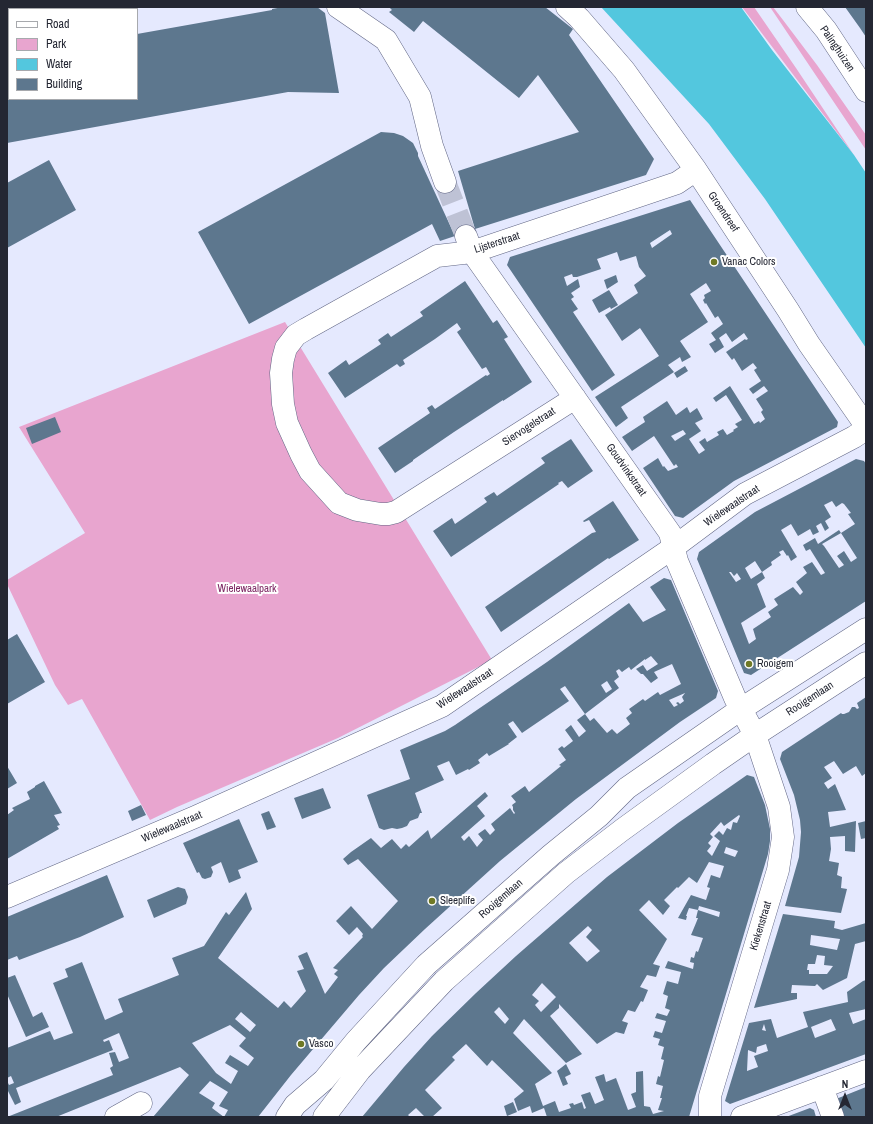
<!DOCTYPE html>
<html>
<head>
<meta charset="utf-8">
<style>
  body { margin:0 }
  #map { position:relative; width:873px; height:1124px; overflow:hidden; background:#e5e9fe; font-family:"Archivo Narrow",sans-serif }
  canvas { display:block }
  .frame { position:absolute; inset:0; border:8px solid #242733; pointer-events:none }
  .legend { position:absolute; left:8px; top:8px; width:130px; height:92px; box-sizing:border-box; background:#fff; border:1px solid #a7a9ad; margin:0; padding:5px 7px; list-style:none; font-size:12px; color:#242733 }
  .legend li { display:flex; align-items:center; gap:8px; height:20px }
  .legend b { width:20px; border:1px solid #a7a9ad }
  .north { position:absolute; left:825px; top:1076px; width:40px; height:40px; -webkit-text-stroke:3px #fff; paint-order:stroke; rotate:0deg; font-size:11px; font-weight:700; line-height:16px; text-align:center; color:#242733 }
  .north::after { content:''; display:block; margin:auto; width:14px; height:18px; background:#242733; clip-path:polygon(50% 0,100% 100%,50% 72%,0 100%) }
</style>
</head>
<body>
<div id="map">
<canvas width="873" height="1124"></canvas>
<div class="frame"></div>
<ul class="legend">
<li><b style="height:5px;background:#fff"></b>Road</li>
<li><b style="height:11px;background:#e8a5cf"></b>Park</li>
<li><b style="height:11px;background:#53c7de"></b>Water</li>
<li><b style="height:11px;background:#5d778e"></b>Building</li>
</ul>
<div class="north">N</div>
</div>
<script>
const c = document.querySelector('canvas').getContext('2d');
c.lineJoin = 'round';
function fillPath(path, color) { c.fillStyle = color; c.fill(path, 'evenodd'); }
const shape = rows => new Path2D(rows.map(r => 'M' + r).join(''));
function strokePath(path, color, width, dash) { c.strokeStyle = color; c.lineWidth = width; c.lineCap = dash ? 'butt' : 'round'; c.setLineDash(dash || []); c.stroke(path); }
function write(font, color, halo, rows, align = 'center') {
  c.font = font + ' "Archivo Narrow",sans-serif'; c.lineWidth = 4; c.setLineDash([]); c.textBaseline = 'middle'; c.strokeStyle = halo; c.fillStyle = color; for (const [text, x, y, turn = 0] of rows) {
    c.save(); c.translate(x, y); c.rotate((+turn || 0) * Math.PI / 180); c.textAlign = isNaN(turn) ? turn : align; if (halo) c.strokeText(text, 0, 0); c.fillText(text, 0, 0); c.restore();
  }
}
fillPath(shape([
  [742,7,754,7,796,68,854,155],
  [770,7,773,7,783,20,817,65,866,135,866,150],
  [285,322,492,660,338,738,177,807,150,820,82,699,68,705,55,685,7,584,7,580,85,533,19,427]
]), '#e8a5cf');
fillPath(shape([
  [601,7,741,7,772,50,854,155,866,173,866,348,765,199,709,124]
]), '#53c7de');
fillPath(shape([
  [283,7,317,7,325,13,339,93,288,92,7,143,7,58,9,58,9,99,137,99,137,34,272,10,272,9],
  [389,7,545,7,573,29,569,35,654,159,646,175,475,229,458,171,579,132,538,75,519,98,423,21,414,32,389,12,392,10],
  [845,7,866,7,866,37,860,28],
  [381,132,394,133,403,136,413,143,418,153,418,156,455,236,440,241,432,224,249,324,198,232],
  [49,160,76,210,7,248,7,183],
  [690,200,838,422,837,427,734,481,683,518,675,516,643,468,658,458,663,467,664,466,668,471,678,467,676,464,674,466,654,436,632,451,622,437,645,422,643,417,667,401,676,415,687,407,690,413,697,408,703,419,695,423,701,431,689,439,699,454,705,450,699,442,705,438,707,442,719,435,717,432,723,429,727,435,734,431,733,430,738,427,735,424,742,420,726,395,716,402,713,398,730,386,754,424,759,421,760,423,765,419,761,412,763,410,756,399,768,391,764,386,753,394,749,389,761,381,754,370,757,368,753,363,742,371,734,358,732,360,726,352,745,339,746,340,748,339,744,333,732,342,726,333,719,338,724,347,715,353,709,344,716,340,711,333,723,324,718,316,715,318,706,303,705,304,703,300,705,298,704,295,711,291,706,283,690,294,708,322,680,341,691,357,682,362,680,357,668,365,674,372,621,407,628,418,616,427,595,397,659,356,640,328,622,341,605,315,638,293,634,285,646,276,639,267,636,256,620,261,617,252,597,259,601,269,577,277,573,277,572,274,564,277,567,286,578,279,580,287,571,293,574,297,571,299,578,309,573,312,615,375,592,391,507,265,510,257],
  [670,230,672,234,652,248,650,243],
  [683,430,686,434,675,441,671,436],
  [616,275,618,282,607,289,604,280],
  [465,281,493,323,497,320,508,337,504,339,532,382,503,401,503,400,454,432,413,460,413,461,395,473,378,448,430,413,427,408,432,405,435,409,486,375,487,376,490,374,486,367,482,369,457,332,461,329,457,323,435,339,403,360,405,364,400,367,397,364,345,398,328,373,346,360,349,365,381,344,378,340,388,333,391,337,423,316,420,312],
  [609,290,618,305,611,309,610,307,599,313,592,300],
  [685,366,688,371,677,378,674,373],
  [55,417,61,432,32,444,26,428],
  [571,439,593,471,568,488,562,481,558,483,559,484,451,557,433,531,452,518,455,524,487,502,484,498,494,492,497,496,545,463,541,458],
  [856,459,864,461,866,464,866,601,751,675,744,673,697,559,699,552,755,512],
  [832,501,836,507,842,503,844,504,851,513,848,514,855,524,841,533,857,558,851,562,844,551,837,556,844,565,839,568,824,546,822,544,841,533,839,530,818,544,815,538,803,545,806,551,810,549,825,573,821,575,812,562,803,567,807,573,796,582,803,592,800,595,793,587,774,599,778,605,768,612,771,617,753,629,756,639,749,644,741,623,766,607,757,584,765,578,762,572,751,579,745,568,755,561,762,572,772,565,771,562,781,555,779,552,783,550,787,556,788,555,791,561,797,557,781,530,791,524,798,536,810,529,813,535,819,532,816,526,821,523,825,531,829,528,825,521,831,517,824,505],
  [729,572,731,572,734,576,737,573,741,579,736,582],
  [613,501,639,540,609,559,608,558,501,632,485,607,592,533,596,532,589,520,584,522,583,521],
  [664,578,671,580,718,691,716,698,680,722,576,799,500,861,425,929,384,968,359,995,291,1075,258,1117,153,1117,189,1075,180,1067,56,1117,7,1117,113,1075,110,1068,113,1066,109,1053,115,1052,119,1062,129,1058,119,1033,103,1040,104,1042,109,1040,113,1050,16,1088,21,1102,15,1105,7,1089,7,1081,9,1085,14,1083,11,1076,7,1078,7,1048,50,1031,54,1040,73,1033,53,983,68,977,65,969,82,962,105,1020,123,1012,118,999,179,975,172,958,204,946,226,912,229,915,246,892,252,909,218,958,278,1008,284,1001,291,1008,306,991,297,971,304,969,298,956,307,952,325,994,338,977,334,974,338,970,333,968,363,937,362,936,363,934,357,927,349,935,336,921,351,906,372,929,398,901,358,859,348,865,343,859,351,852,371,838,381,848,392,839,401,849,406,844,409,847,428,830,431,839,485,792,488,796,477,806,485,816,461,837,464,841,469,836,477,847,483,840,478,834,485,829,490,835,495,830,491,824,510,808,514,814,515,813,513,810,513,807,512,805,516,802,511,796,525,786,529,792,561,766,559,765,566,760,558,749,562,746,564,748,573,741,565,730,571,725,579,737,586,731,577,720,585,714,590,721,594,718,607,733,612,729,617,734,630,724,626,718,632,713,629,709,643,699,645,701,658,692,660,695,681,684,672,664,654,672,658,678,651,683,643,674,641,674,636,669,643,665,647,671,658,664,651,656,645,660,645,659,631,670,629,667,622,672,619,669,616,671,619,677,614,681,619,688,585,714,565,686,560,689,569,701,522,733,513,721,508,724,517,737,508,744,509,744,489,756,487,753,478,760,480,763,469,770,468,769,456,775,449,761,437,766,444,780,415,793,422,813,420,813,418,818,410,821,407,826,402,828,397,829,392,828,384,830,379,828,367,795,410,779,400,750,445,731,455,725,547,662,629,603,643,622,666,610,650,587],
  [607,681,612,689,606,693,601,685],
  [685,693,682,697,684,701,680,704,678,702,676,703,678,705,674,707,669,700],
  [241,1012,256,1025,250,1032,235,1019],
  [230,1025,246,1038,239,1046,254,1058,248,1066,230,1055,225,1063,238,1071,231,1084,216,1073,192,1043],
  [210,1081,228,1092,219,1106,228,1110,224,1117,212,1108,215,1103,199,1093],
  [17,634,45,682,7,704,7,640],
  [866,697,866,773,862,776,856,766,843,774,834,761,824,767,832,778,824,783,828,789,835,784,846,810,828,812,830,827,856,821,855,852,845,851,845,836,830,837,831,849,829,861,839,863,837,875,842,877,841,888,847,889,841,913,785,906,799,857,801,832,800,820,794,795,780,759,782,752,841,713,842,714,844,714,849,712,852,707,855,707,857,709,859,708,857,703],
  [7,766,17,783,7,789],
  [747,775,754,777,765,805,770,829,770,841,768,854,689,1117,547,1117,544,1108,532,1113,530,1106,518,1111,514,1099,524,1091,492,1060,487,1066,466,1044,452,1057,455,1060,425,1090,442,1108,432,1117,425,1117,416,1108,408,1115,410,1117,362,1117,404,1067,432,1036,476,993,516,956,607,877,678,823],
  [739,815,740,816,737,823,733,822,731,830,727,828,723,835,719,831,714,836,720,841,712,856,707,851,711,846,708,843,713,837,710,834,721,822,724,826],
  [726,847,738,851,735,857,724,853],
  [709,862,724,866,720,878,711,875,707,887,710,888,706,900,691,895,678,918,686,920,687,916,686,916,689,908,698,910,696,918,698,918,696,923,691,935,703,938,698,952,696,951,694,958,691,957,690,962,694,963,693,969,668,961,665,968,681,972,678,984,667,981,663,994,668,996,665,1008,670,1010,667,1016,657,1013,655,1018,666,1021,662,1033,655,1031,653,1037,660,1039,658,1045,664,1047,661,1059,664,1060,660,1077,658,1076,656,1084,663,1086,660,1098,662,1098,658,1110,664,1111,653,1114,650,1107,644,1106,643,1071,636,1072,636,1092,631,1094,636,1107,628,1110,616,1078,606,1082,604,1074,595,1077,604,1100,595,1104,590,1092,581,1095,586,1108,584,1109,582,1102,574,1105,573,1103,569,1104,571,1108,559,1112,555,1101,543,1106,535,1084,552,1073,513,1033,524,1019,566,1063,582,1054,550,1016,559,1008,559,1004,597,1044,616,1032,624,1034,628,1023,622,1021,628,1010,635,1012,641,1001,643,1002,648,990,640,987,647,975,656,977,660,966,653,964,667,939,639,910,649,900,663,915,670,906,664,900,677,887,678,888,689,877,697,883],
  [699,906,720,912,719,917,698,910],
  [588,926,592,930,586,937,600,951,587,962,569,943],
  [542,983,556,997,541,1012,535,1005,539,1001,532,995],
  [499,1007,509,1019,505,1024,494,1012],
  [44,781,62,813,54,815,60,825,57,826,59,829,7,859,7,815,14,810,12,808,30,799,27,792,35,787,35,786],
  [323,788,331,808,302,819,294,798],
  [141,805,146,815,132,821,128,811],
  [269,811,276,827,267,830,261,814],
  [239,819,258,862,238,870,241,878,229,883,221,862,211,867,213,872,211,877,205,879,202,878,199,872,197,873,183,843],
  [866,821,866,838,861,839,858,823],
  [107,875,124,917,80,937,19,960,17,956,7,960,7,917],
  [178,887,185,889,188,897,186,904,154,918,147,900],
  [783,914,835,921,834,928,842,930,866,923,866,941,855,944,847,978,823,990,817,984,815,986,792,985,791,993,797,993,797,999,754,1008],
  [811,935,840,939,837,950,810,945],
  [817,955,825,956,824,965,833,966,827,974,809,974,809,970,807,970,808,964,815,964],
  [15,975,33,1017,42,1012,49,1027,26,1037,7,994,7,978],
  [866,980,866,1009,849,1013,853,1024,866,1019,866,1054,730,1104,725,1101,749,1023,771,1019,777,1038,808,1027,803,1012,848,1002,847,992,863,981],
  [831,1019,836,1030,815,1038,811,1027],
  [764,1024,766,1031,762,1030],
  [766,1044,768,1051,754,1056,758,1067,747,1071,748,1050,756,1053,757,1047],
  [566,1064,571,1074,565,1077,568,1084,563,1086,557,1071],
  [866,1087,866,1117,843,1117,836,1099],
  [513,1102,517,1112,507,1116,504,1106],
  [810,1108,814,1110,816,1117,786,1117]
]), '#5d778e');
strokePath(shape([
  [445,182,466,236]
]), '#bec2d5', 22, [22, 11]);
const minor = shape([
  [338,7,386,40,420,97,432,146,445,182],
  [567,7,579,18,624,70,696,170,788,310,809,344,866,426],
  [94,9,104,7],
  [7,26,9,26],
  [466,236,472,252,670,533,677,561,735,698,755,735,779,807,783,837,778,870,710,1096,710,1117],
  [575,398,396,512,388,514,381,514,357,510,339,503,310,471,301,454,287,423,283,404,281,373,283,359,286,348,296,335,306,329,437,256,472,252,677,183,696,170],
  [7,897,195,817,442,706,674,547,745,494,854,437,866,429],
  [822,1087,833,1117],
  [116,1117,141,1103],
  [742,1117,866,1071]
]);
const major = shape([
  [807,7,826,30,866,91],
  [287,1117,295,1105,324,1080,356,1041,426,965,551,855,599,816,627,788,741,709,866,629],
  [324,1117,360,1070,444,981,566,873,622,830,713,764,755,735,866,663]
]);
strokePath(minor, '#626785', 23);
strokePath(major, '#626785', 23);
strokePath(minor, '#fff', 22);
strokePath(major, '#fff', 22);
for (const [x, y, r, color] of [
  [714,262,4,"#6f7925"],
  [749,664,4,"#6f7925"],
  [432,901,4,"#6f7925"],
  [301,1044,4,"#6f7925"]
]) { const dot = new Path2D(); dot.arc(x, y, r, 0, 2 * Math.PI); c.fillStyle = color; c.fill(dot); strokePath(dot, '#fff', 1.5); }
write('11px', '#242733', '#fff', [
  ["Palinghuizen",837,49,56],
  ["Groendreef",723,212,56],
  ["Lijsterstraat",497,243,-18],
  ["Siervogelstraat",529,427,-33],
  ["Goudvinkstraat",626,470,55],
  ["Wielewaalstraat",732,506,-34],
  ["Wielewaalstraat",465,689,-33],
  ["Rooigemlaan",810,699,-33],
  ["Wielewaalstraat",172,827,-23],
  ["Rooigemlaan",501,899,-41],
  ["Kiekenstraat",761,926,-73]
]);
write('11px', '#242733', '#fff', [
  ["Vanac Colors",722,262],
  ["Rooigem",757,664],
  ["Sleeplife",440,901],
  ["Vasco",309,1044]
], 'left');
write('11px', '#7d2663', '#fff', [
  ["Wielewaalpark",247,589]
]);
</script>
</body>
</html>
